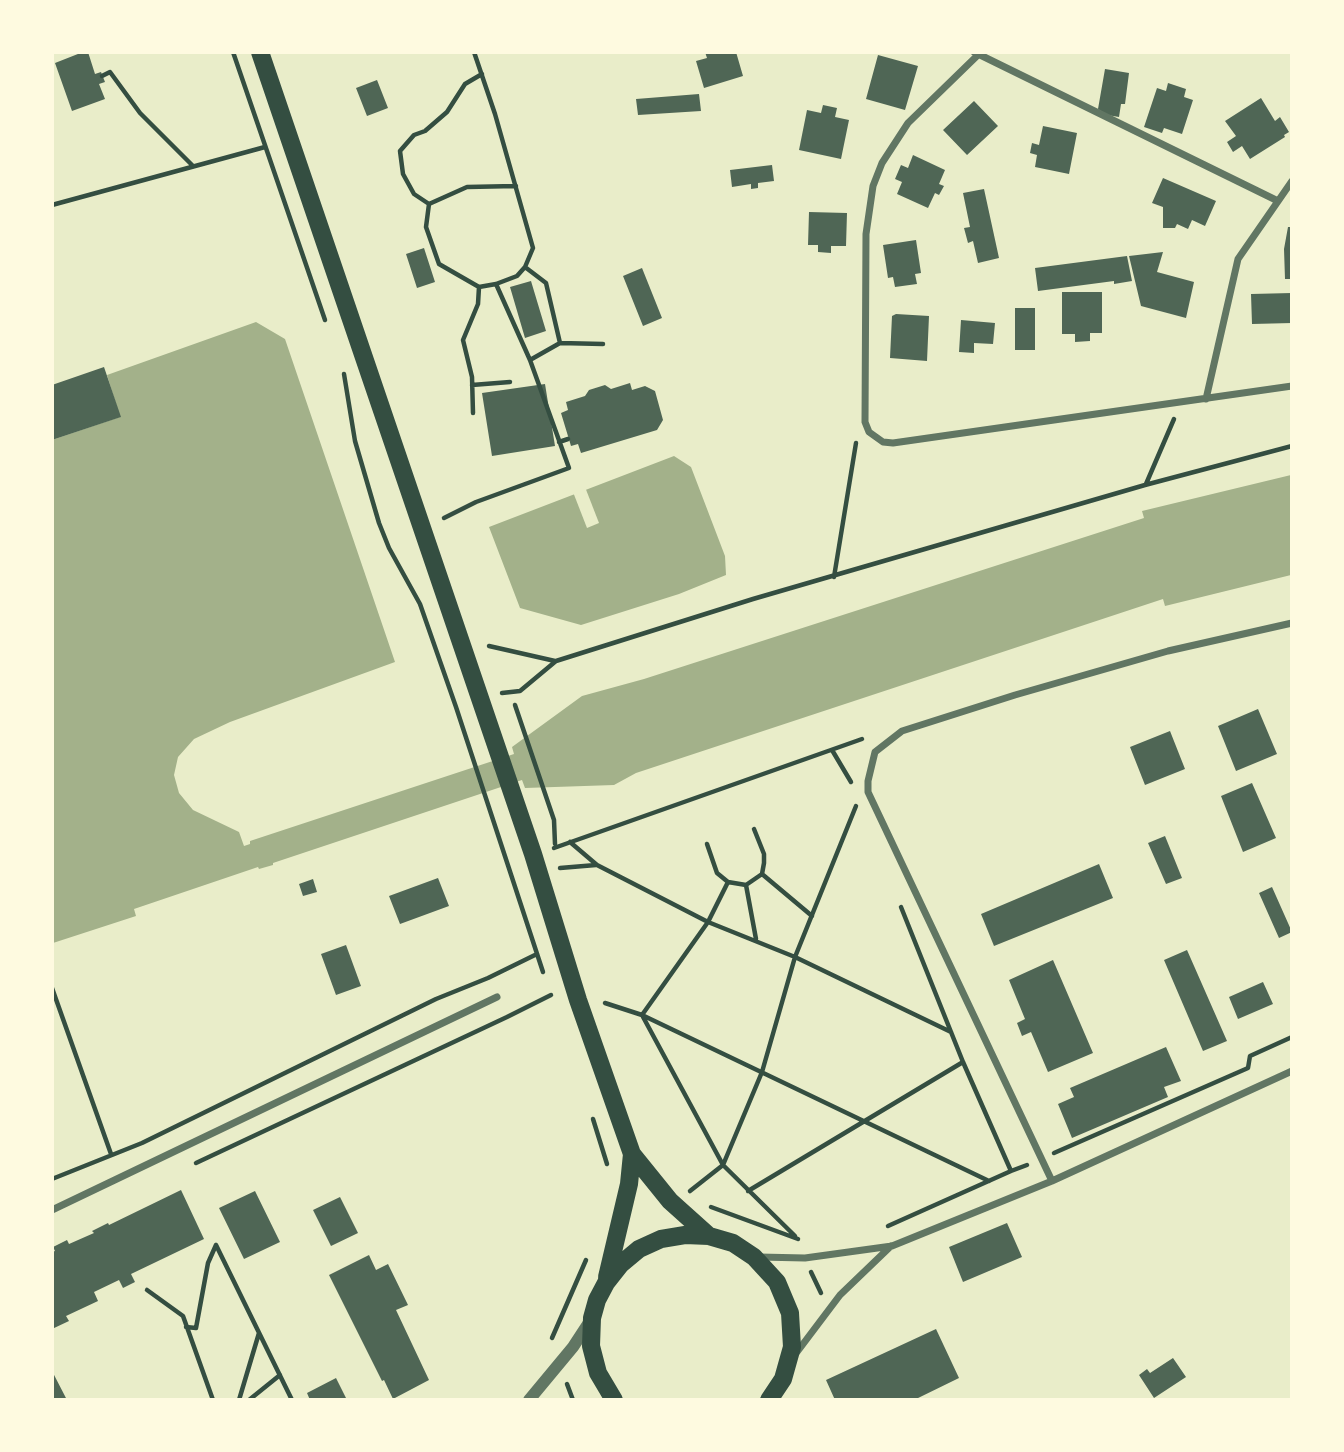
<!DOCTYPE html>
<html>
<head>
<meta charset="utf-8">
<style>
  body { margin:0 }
  #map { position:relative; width:1344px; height:1452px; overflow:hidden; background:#e9edc9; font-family:"Asap Condensed",sans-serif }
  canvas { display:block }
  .frame { position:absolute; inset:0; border:54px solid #fefae0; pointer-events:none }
</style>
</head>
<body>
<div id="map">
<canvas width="1344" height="1452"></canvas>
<div class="frame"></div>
</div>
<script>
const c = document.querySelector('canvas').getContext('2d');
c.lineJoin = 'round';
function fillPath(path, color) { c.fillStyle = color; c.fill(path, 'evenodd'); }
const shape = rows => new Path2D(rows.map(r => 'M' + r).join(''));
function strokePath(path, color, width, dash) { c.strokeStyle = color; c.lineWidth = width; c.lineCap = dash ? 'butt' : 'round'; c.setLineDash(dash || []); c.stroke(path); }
fillPath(shape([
  [256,322,285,339,395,662,230,722,194,739,178,757,174,775,179,793,193,810,239,832,244,846,250,844,250,841,514,754,512,747,582,696,644,679,1144,518,1142,511,1291,475,1291,575,1165,606,1163,599,636,773,614,785,525,788,522,780,273,863,273,865,259,869,258,867,134,909,136,916,53,943,52,440,120,417,107,375],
  [674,456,691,467,725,556,726,575,679,594,581,625,520,608,489,527]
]), '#a3b18a');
fillPath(shape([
  [585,487,599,523,587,528,573,492]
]), '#e9edc9');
fillPath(shape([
  [83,52,88,52,95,74,101,72,105,82,99,84,105,99,72,111,55,63],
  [705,52,736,52,743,76,704,88,696,61,707,58],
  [878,55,918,66,905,110,866,99],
  [1105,69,1129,73,1125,104,1121,104,1119,117,1107,115,1098,109],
  [377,80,388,108,367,116,356,88],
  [1168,83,1186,89,1184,97,1193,100,1182,134,1164,128,1162,133,1144,127,1157,88,1166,91],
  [699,94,701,111,638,115,636,99],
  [1261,98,1275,121,1280,117,1289,132,1284,135,1285,137,1250,159,1242,146,1233,152,1227,142,1236,136,1225,121],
  [974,101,998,126,967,155,943,130],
  [823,105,837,108,835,117,849,120,841,159,799,150,807,110,821,113],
  [1043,126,1077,133,1069,174,1035,167,1037,155,1030,153,1032,143,1039,145],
  [913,155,945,170,939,184,944,186,939,195,935,193,928,208,897,194,902,182,895,179,901,165,908,168],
  [772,165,774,181,758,183,758,188,751,189,751,184,732,187,730,170],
  [1163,178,1216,201,1205,226,1192,220,1188,229,1177,224,1175,228,1163,228,1163,207,1152,203],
  [984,189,999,258,978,263,973,241,968,243,964,228,970,227,963,193],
  [809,212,847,213,846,246,831,246,831,253,818,252,818,245,808,245],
  [1288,227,1292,227,1292,279,1285,279,1284,249],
  [916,240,921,273,915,274,917,284,895,287,893,277,888,278,883,245],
  [424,248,435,282,417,288,406,254],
  [1163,252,1157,272,1194,282,1186,318,1141,306,1129,256],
  [1127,256,1132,281,1114,284,1114,281,1038,291,1035,268],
  [642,268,662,318,643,326,623,276],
  [531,281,546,331,525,338,510,287],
  [1062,292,1102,292,1102,333,1090,333,1090,341,1075,342,1075,334,1062,334],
  [1292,293,1292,323,1252,324,1251,294],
  [1015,308,1035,308,1035,350,1015,350],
  [896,314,929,316,927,361,890,358,892,316],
  [961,320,995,323,993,344,974,343,974,353,959,352],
  [104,367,121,417,52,440,52,385],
  [630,383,632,390,645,386,655,391,663,420,657,430,581,453,578,444,571,446,561,413,568,410,566,402,585,396,589,390,605,385,611,389],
  [545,384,555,446,492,456,482,393],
  [1258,709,1277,754,1236,771,1218,726],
  [1170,731,1185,769,1145,785,1130,747],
  [1252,783,1276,838,1243,852,1221,796],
  [1165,836,1182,878,1166,884,1148,843],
  [1099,864,1113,898,994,946,981,914],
  [438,878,449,906,400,924,389,896],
  [313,879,317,892,303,896,299,884],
  [1272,887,1292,932,1279,938,1259,893],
  [346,945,361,986,336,995,321,954],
  [1187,950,1227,1041,1203,1051,1164,960],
  [1053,960,1093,1053,1048,1072,1031,1032,1022,1036,1017,1023,1025,1019,1009,980],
  [1263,982,1273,1004,1238,1019,1229,997],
  [1166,1047,1181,1081,1164,1087,1168,1097,1072,1138,1058,1104,1074,1097,1070,1088],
  [181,1190,204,1239,131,1274,135,1282,123,1288,119,1280,94,1292,98,1301,66,1316,69,1321,52,1329,52,1252,55,1251,53,1247,67,1240,69,1244,94,1233,92,1231,108,1223,109,1225],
  [255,1191,280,1242,244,1259,219,1208],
  [340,1197,358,1233,331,1246,313,1210],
  [1007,1223,1022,1257,963,1282,949,1247],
  [369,1255,376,1270,388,1264,408,1305,396,1310,429,1380,393,1399,384,1380,382,1381,329,1275],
  [936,1329,959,1378,914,1400,835,1400,826,1380],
  [1173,1358,1186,1377,1154,1398,1139,1375,1147,1369,1150,1373],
  [52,1371,67,1400,52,1400],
  [336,1378,347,1400,310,1400,307,1393]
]), '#4f6655');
strokePath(shape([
  [233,52,325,320],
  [474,52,495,114,533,248,525,267],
  [482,74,465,84,447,112,425,131,414,135,400,151,403,174,414,194,429,204,467,187,516,186],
  [102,76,110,72,140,113,193,166],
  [429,204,426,227,439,264,479,287,496,284,517,276,525,267,546,283,560,343,603,344],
  [52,205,265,147],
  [496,284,530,360,560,343],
  [344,374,355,441,379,523,389,548,420,604,456,707,543,972],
  [472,385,510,382],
  [473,413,472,377,463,340,478,304,479,287],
  [559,442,568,439],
  [1146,484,1174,419],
  [444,518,476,502,569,468,530,360],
  [834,577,856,443],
  [489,646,555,661],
  [502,693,520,691,556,661,753,599,1145,485,1292,446],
  [515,705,554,820,555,844],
  [832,750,851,782],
  [570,842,597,865,708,922,795,957,951,1032],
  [707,844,717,873,728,882,746,885,762,874,764,863,764,854,754,829],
  [554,848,862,739],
  [560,868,596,865],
  [762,874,812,916],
  [728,882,708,922,642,1015,723,1165,795,1236],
  [746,885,756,939],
  [52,988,111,1154],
  [605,1003,642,1015,989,1181],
  [507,1017,551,995],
  [593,1119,607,1164],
  [1054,1153,1248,1068,1250,1056,1292,1037],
  [196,1163,507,1017],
  [1011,1171,1027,1165],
  [52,1179,142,1143,436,999,488,978,537,954],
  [690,1191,723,1165,762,1072,795,957,856,806],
  [748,1191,963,1062],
  [711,1207,798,1239],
  [888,1226,1011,1171,963,1062,901,907],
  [216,1245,292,1400],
  [811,1272,821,1293],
  [147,1290,183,1316,213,1400],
  [186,1327,196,1328,208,1263,216,1245],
  [552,1338,586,1260],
  [567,1384,573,1400],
  [239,1400,259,1333],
  [249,1400,280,1375]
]), '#344e41', 4.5);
strokePath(shape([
  [974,52,1278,201],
  [981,52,908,123,882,163,873,186,866,234,865,422,869,432,883,442,893,443,1292,386],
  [1206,399,1238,259,1292,181],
  [1052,1181,868,792,868,781,875,752,902,731,1015,695,1168,651,1292,623],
  [52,1210,497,997],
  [759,1257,805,1258,892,1246,1052,1181,1292,1071],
  [797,1352,840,1295,891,1246]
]), '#617663', 7);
strokePath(shape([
  [529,1400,573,1347,592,1318]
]), '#617663', 12);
strokePath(shape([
  [260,52,533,854,578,1000,632,1154,670,1201,709,1236],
  [607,1277,629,1184,632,1154],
  [614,1400,598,1373,591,1346,592,1318,597,1300,606,1283,621,1264,639,1249,661,1239,685,1235,709,1236,733,1243,754,1257,777,1282,790,1313,792,1347,783,1379,769,1400]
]), '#344e41', 18);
</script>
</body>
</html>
